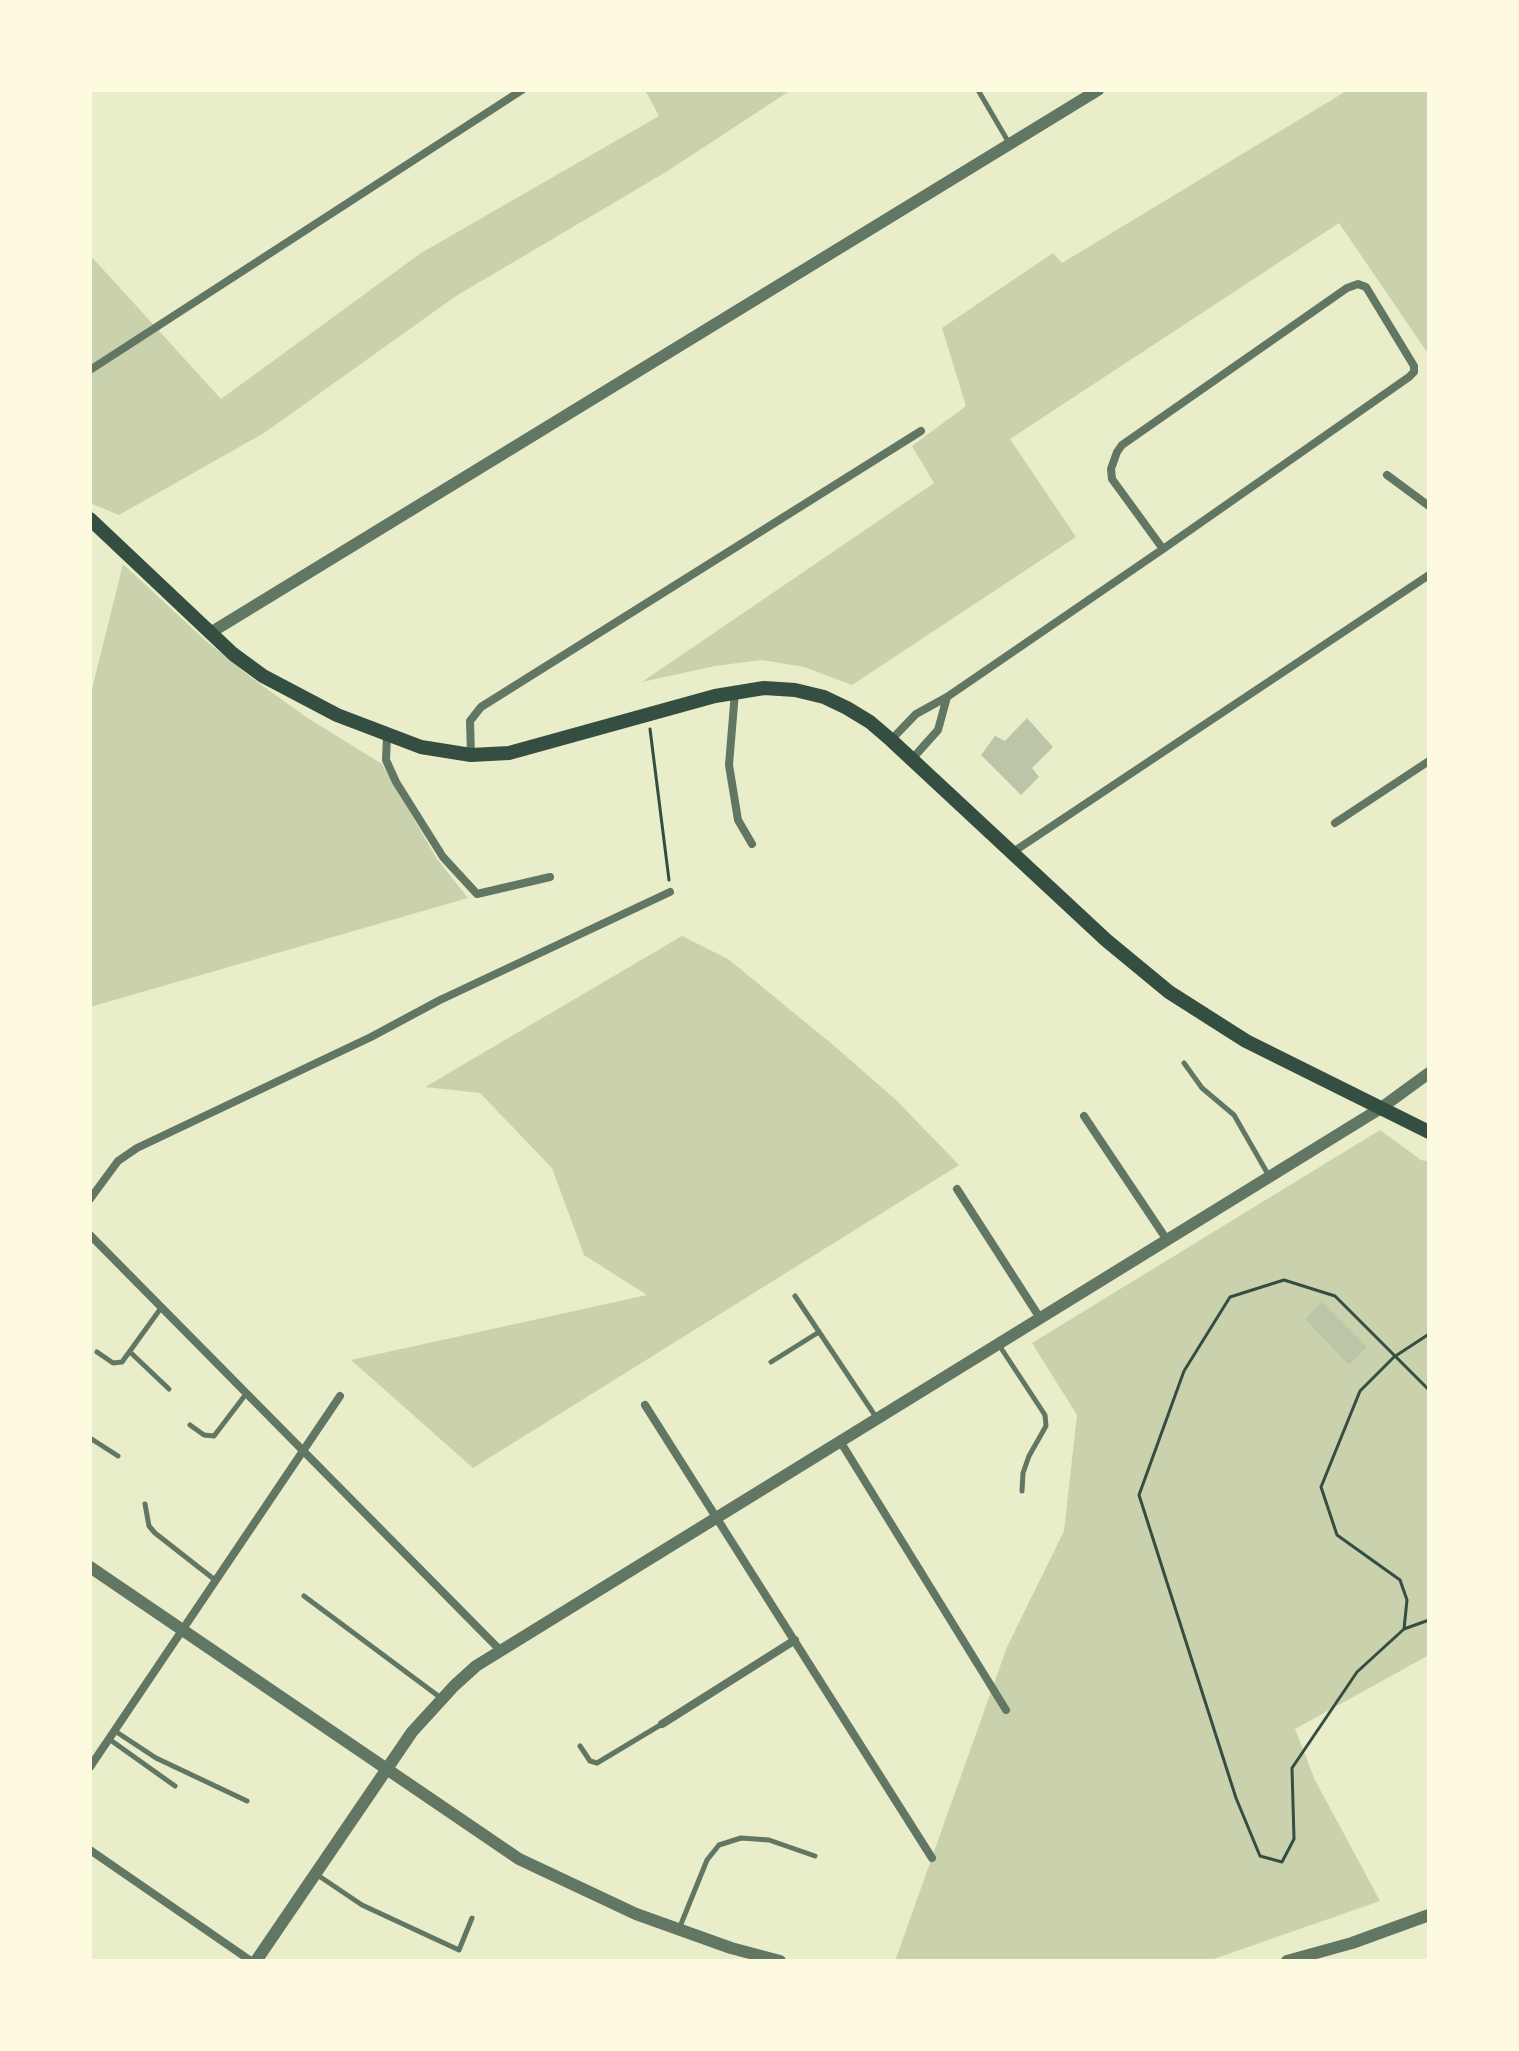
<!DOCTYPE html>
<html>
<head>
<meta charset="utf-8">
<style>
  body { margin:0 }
  #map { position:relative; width:1519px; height:2051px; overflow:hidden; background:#e9edc9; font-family:Karla,sans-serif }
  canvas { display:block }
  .frame { position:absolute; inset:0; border:92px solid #fefae0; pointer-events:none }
</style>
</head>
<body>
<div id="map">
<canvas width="1519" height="2051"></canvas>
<div class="frame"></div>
</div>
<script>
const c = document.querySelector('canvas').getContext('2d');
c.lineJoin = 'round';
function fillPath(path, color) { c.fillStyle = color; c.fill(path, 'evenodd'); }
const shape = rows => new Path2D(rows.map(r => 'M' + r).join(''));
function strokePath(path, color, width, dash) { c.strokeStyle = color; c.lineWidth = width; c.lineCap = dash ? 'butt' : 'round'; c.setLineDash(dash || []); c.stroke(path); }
fillPath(shape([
  [645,90,791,90,666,172,456,296,264,433,119,515,90,503,90,255,221,399,421,253,659,116],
  [1348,90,1429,90,1429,355,1339,223,1010,439,1076,537,852,685,804,667,762,660,715,666,642,682,934,483,912,446,966,406,942,328,1053,253,1062,263],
  [123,564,206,641,252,678,306,717,382,764,437,859,468,898,90,1007,90,697],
  [682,936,728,959,838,1049,897,1101,959,1165,473,1468,351,1360,647,1295,584,1255,552,1168,480,1093,425,1087],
  [1380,1130,1421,1160,1429,1162,1429,1655,1295,1729,1315,1780,1380,1901,1208,1961,895,1961,1007,1647,1064,1531,1077,1415,1032,1343]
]), '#cad2ad');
fillPath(shape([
  [1027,718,1053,747,1032,768,1039,777,1021,795,981,755,995,736,1005,741],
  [1322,1302,1367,1347,1349,1365,1305,1319]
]), '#bcc5a7');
strokePath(shape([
  [650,729,669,880],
  [1429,1390,1335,1296,1284,1280,1230,1297,1184,1371,1139,1495,1236,1798,1260,1856,1282,1862,1294,1839,1292,1768,1357,1672,1404,1629,1429,1620],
  [1404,1629,1407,1600,1400,1580,1337,1535,1321,1487,1360,1391,1394,1357,1429,1334]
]), '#344e41', 3);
strokePath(shape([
  [978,90,1009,143],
  [1184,1063,1202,1088,1234,1115,1269,1176],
  [795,1296,876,1417],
  [999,1345,1045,1415,1046,1426,1029,1456,1023,1473,1022,1491],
  [97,1352,113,1363,122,1362,161,1308],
  [130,1352,169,1389],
  [771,1362,819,1332],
  [190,1425,204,1435,214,1436,246,1394],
  [90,1438,118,1456],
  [145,1504,149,1526,155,1533,215,1580],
  [304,1596,441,1698],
  [115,1731,156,1758,247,1801],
  [109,1739,175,1786],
  [580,1746,590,1761,597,1763,662,1724],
  [316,1874,362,1905,459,1950,472,1918],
  [679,1929,707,1860,719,1845,741,1838,769,1840,815,1856]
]), '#617663', 5);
strokePath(shape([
  [90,370,522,90],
  [1387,475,1429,506],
  [735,692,729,765,738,820,752,844],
  [387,735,386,760,396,782,443,857,477,894,550,877],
  [891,740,916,714,947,697,1163,549,1409,377,1414,372,1414,366,1366,287,1358,284,1347,288,1122,445,1117,452,1111,469,1112,479,1163,549],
  [471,755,470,721,481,707,921,431],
  [912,759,938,730,947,697],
  [1335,823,1429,761],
  [1013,852,1429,575],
  [1084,1116,1167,1240],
  [957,1189,1040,1318],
  [90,1199,118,1161,137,1148,371,1037,440,1000,670,892],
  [90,1235,500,1650],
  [645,1405,932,1858],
  [840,1441,1006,1710],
  [662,1724,795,1640],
  [90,1767,340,1396],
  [90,1850,251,1961]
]), '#617663', 8);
strokePath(shape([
  [210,633,1098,90],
  [90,1567,519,1859,636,1914,731,1948,780,1961],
  [256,1961,412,1732,454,1686,476,1666,1381,1108,1429,1073],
  [1287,1961,1352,1943,1429,1915]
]), '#617663', 12);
strokePath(shape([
  [90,519,233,654,263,676,337,715,421,747,471,755,509,753,715,696,764,688,795,690,824,697,847,708,870,722,891,740,1106,940,1169,992,1246,1041,1429,1132]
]), '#344e41', 14);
</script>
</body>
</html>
